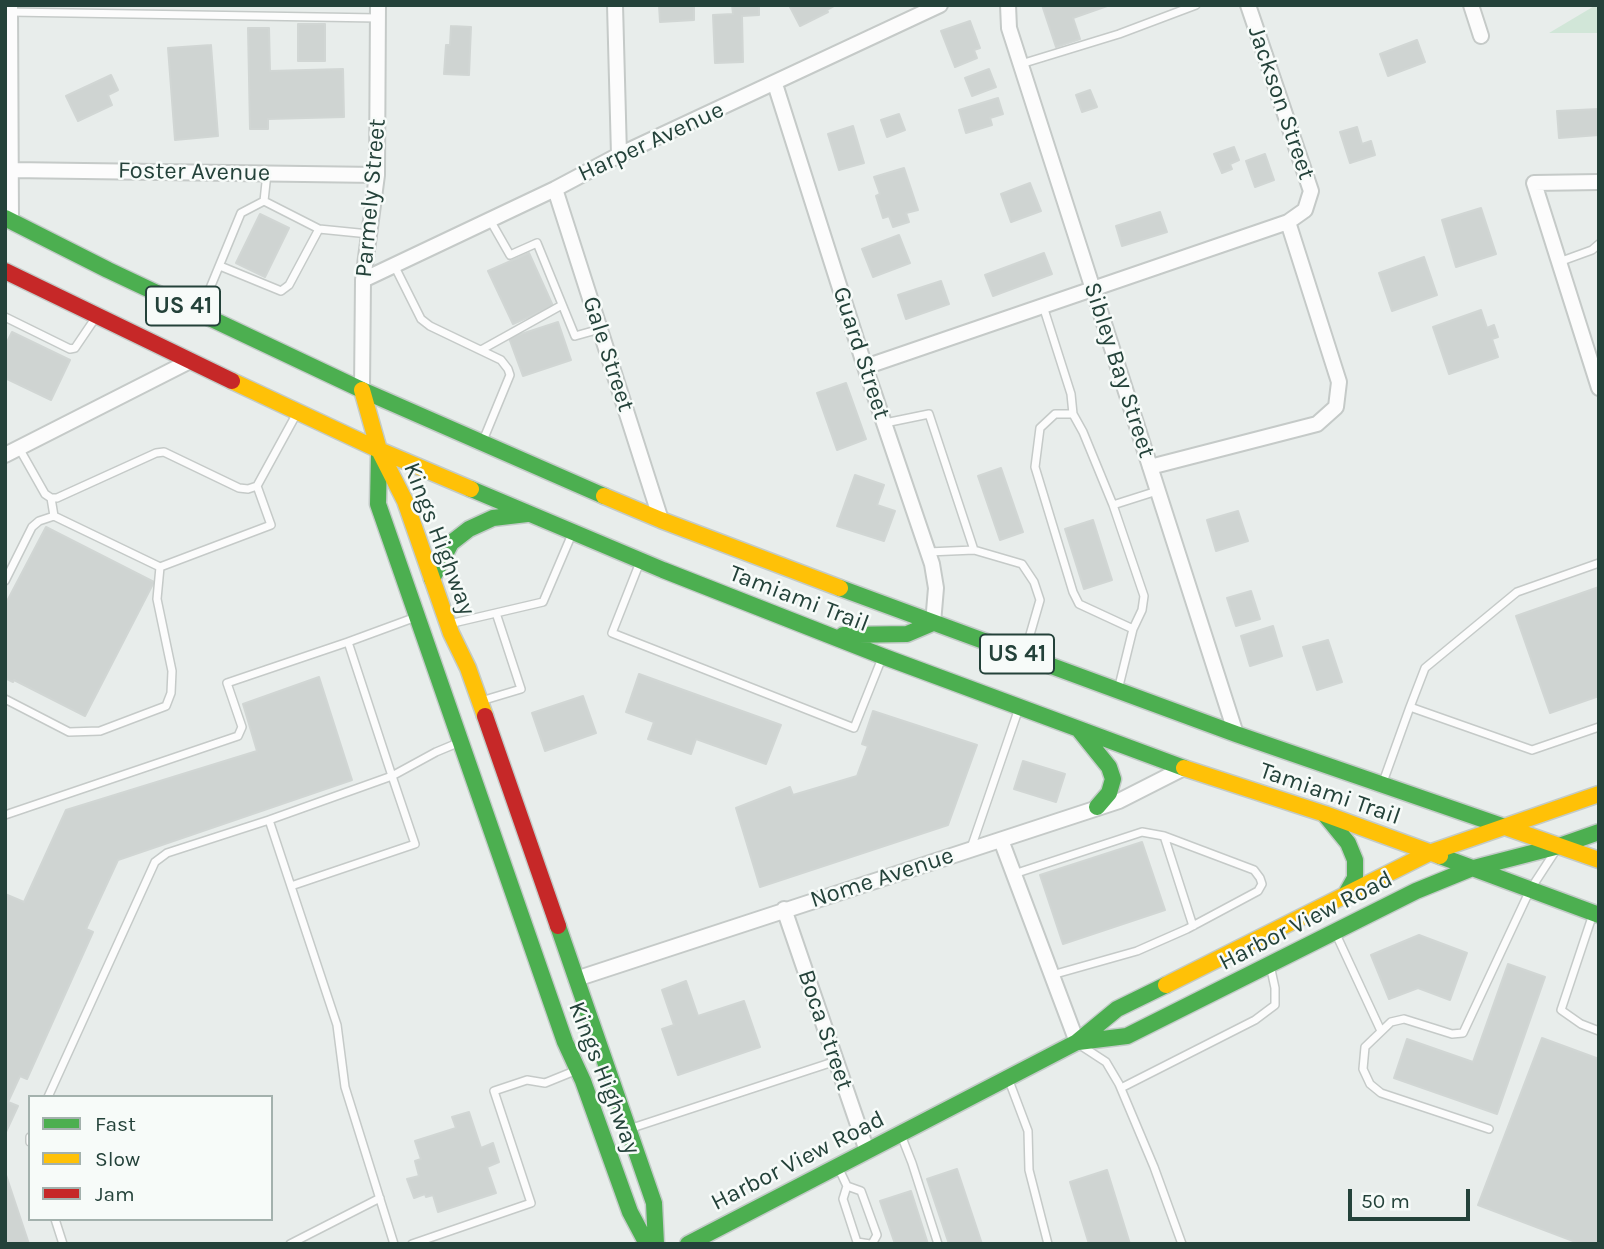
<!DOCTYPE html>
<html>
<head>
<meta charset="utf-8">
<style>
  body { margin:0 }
  #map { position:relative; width:1604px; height:1249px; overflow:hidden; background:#e8edeb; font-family:Karla,sans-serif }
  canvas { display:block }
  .frame { position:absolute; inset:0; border:7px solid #24423a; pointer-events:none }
  .legend { position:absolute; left:28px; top:1095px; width:245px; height:126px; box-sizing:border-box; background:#f7fbf9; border:2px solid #a3b1ad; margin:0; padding:9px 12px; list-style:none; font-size:21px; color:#24423a }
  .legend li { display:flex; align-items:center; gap:14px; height:35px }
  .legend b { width:35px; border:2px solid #a3b1ad }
  .scale { position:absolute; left:1348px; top:1189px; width:122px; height:32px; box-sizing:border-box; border:4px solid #24423a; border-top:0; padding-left:9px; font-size:21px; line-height:24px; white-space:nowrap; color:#24423a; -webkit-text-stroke:5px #f7fbf9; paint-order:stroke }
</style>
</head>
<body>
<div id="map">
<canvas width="1604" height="1249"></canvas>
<div class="frame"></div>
<ul class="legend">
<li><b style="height:9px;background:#4caf50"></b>Fast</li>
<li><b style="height:9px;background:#ffc107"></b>Slow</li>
<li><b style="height:9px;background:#c62828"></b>Jam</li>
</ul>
<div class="scale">50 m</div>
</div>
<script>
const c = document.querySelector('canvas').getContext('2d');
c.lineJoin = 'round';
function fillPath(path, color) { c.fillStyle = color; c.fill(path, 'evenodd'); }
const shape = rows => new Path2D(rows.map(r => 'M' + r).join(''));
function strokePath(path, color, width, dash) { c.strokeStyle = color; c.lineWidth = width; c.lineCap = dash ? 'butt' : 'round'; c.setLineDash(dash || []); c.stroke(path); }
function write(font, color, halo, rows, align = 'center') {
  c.font = font + ' Karla,sans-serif'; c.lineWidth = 5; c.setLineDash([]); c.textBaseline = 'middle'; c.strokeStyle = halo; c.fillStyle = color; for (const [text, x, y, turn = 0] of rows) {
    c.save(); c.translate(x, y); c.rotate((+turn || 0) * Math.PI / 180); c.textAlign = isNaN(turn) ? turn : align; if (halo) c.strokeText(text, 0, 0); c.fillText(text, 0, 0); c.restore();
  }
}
fillPath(shape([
  [1596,5,1599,5,1599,33,1549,33]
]), '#d1e6d8');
const building = shape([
  [659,5,694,5,694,20,660,22,659,5],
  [732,5,759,5,759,15,742,16,743,62,715,63,713,15,733,14,732,5],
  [789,5,836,5,827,10,828,12,800,26,789,5],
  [1042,5,1110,5,1073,18,1080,39,1056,47,1042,5],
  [970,21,980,48,974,50,977,58,955,67,941,31,970,21],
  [298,24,325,24,325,61,298,61,298,24],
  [451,26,471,27,469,75,444,74,446,45,450,45,451,26],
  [248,28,269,28,270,71,343,69,344,117,268,119,268,129,250,129,248,28],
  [1417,40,1425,62,1388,76,1380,54,1417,40],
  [211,45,218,136,175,140,168,48,211,45],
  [989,69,996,87,972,96,965,78,989,69],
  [111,75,118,90,108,95,112,105,78,121,66,96,111,75],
  [1090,90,1097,107,1082,112,1076,95,1090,90],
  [998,98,1003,114,990,118,992,125,966,133,959,110,998,98],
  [1599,109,1599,135,1559,138,1557,111,1599,109],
  [899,114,905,130,887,137,881,120,899,114],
  [853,126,864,163,839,170,828,134,853,126],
  [1357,127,1362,144,1371,141,1375,155,1350,163,1340,132,1357,127],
  [1234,147,1239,160,1230,164,1232,169,1222,173,1214,154,1234,147],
  [1265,154,1274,180,1255,187,1246,161,1265,154],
  [904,168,918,210,906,213,909,222,893,227,889,216,883,218,876,196,880,194,874,177,904,168],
  [1030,183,1041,211,1011,222,1001,194,1030,183],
  [1481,208,1496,254,1456,267,1442,220,1481,208],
  [1160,212,1167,232,1122,246,1116,226,1160,212],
  [260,214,289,228,265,277,236,263,260,214],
  [899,235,910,263,873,277,862,249,899,235],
  [529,253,553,306,513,324,488,271,529,253],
  [1044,253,1052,274,993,296,985,275,1044,253],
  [1424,257,1437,295,1392,311,1379,273,1424,257],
  [941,281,949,304,906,319,898,295,941,281],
  [1481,310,1487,328,1494,325,1498,337,1492,339,1498,357,1449,374,1433,327,1481,310],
  [558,322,571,360,523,376,509,338,558,322],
  [12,332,70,360,51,400,5,378,5,346,12,332],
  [846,383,866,439,837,450,817,393,846,383],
  [1001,468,1023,532,1000,540,978,476,1001,468],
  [855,475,884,485,877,505,895,511,884,541,837,526,855,475],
  [1238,511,1248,541,1216,551,1207,520,1238,511],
  [1093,520,1112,580,1084,589,1065,529,1093,520],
  [46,527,154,582,85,716,14,680,13,682,5,678,5,605,46,527],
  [1599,587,1599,696,1550,713,1516,616,1599,587],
  [1251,591,1260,619,1236,626,1227,598,1251,591],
  [1273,626,1282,656,1250,666,1241,636,1273,626],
  [1328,640,1342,682,1317,690,1303,647,1328,640],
  [639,674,781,725,766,764,696,739,691,754,648,739,654,722,626,712,639,674],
  [319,677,352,780,118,860,86,929,93,932,27,1079,20,1076,8,1102,18,1106,5,1134,5,894,24,902,66,810,257,751,243,704,319,677],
  [583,696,596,733,545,751,532,713,583,696],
  [873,711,977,745,948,825,760,887,736,808,790,787,793,795,857,776,868,746,862,744,873,711],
  [1023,761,1065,774,1056,802,1014,789,1023,761],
  [1142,842,1165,910,1063,944,1040,875,1142,842],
  [1419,935,1467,953,1450,1000,1418,988,1389,999,1371,955,1419,935],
  [1508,964,1545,977,1497,1114,1394,1078,1407,1039,1473,1062,1508,964],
  [686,981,698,1016,744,1001,760,1047,678,1075,662,1029,674,1025,662,990,686,981],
  [1542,1038,1599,1059,1599,1244,1581,1244,1478,1205,1542,1038],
  [469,1112,481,1148,493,1143,499,1162,487,1167,496,1193,438,1212,433,1195,426,1197,425,1194,414,1198,407,1179,419,1176,415,1161,421,1159,415,1141,456,1128,452,1117,469,1112],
  [957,1169,982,1244,949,1244,927,1179,957,1169],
  [1107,1170,1130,1244,1089,1244,1070,1182,1107,1170],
  [5,1172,29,1244,5,1244,5,1172],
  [911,1191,928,1244,895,1244,880,1201,911,1191]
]);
fillPath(building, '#cfd4d2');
strokePath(building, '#d1d6d4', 2);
const lane = shape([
  [10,12,378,18],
  [1021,64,1119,34,1196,5],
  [264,201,319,229],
  [490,220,510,255,537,243,575,336,600,329],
  [1559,262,1592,250,1599,244],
  [394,265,421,319,430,326,501,360,508,369,510,375,482,443],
  [220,266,281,291,289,285,319,229,369,234],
  [1043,306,1071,394,1073,414],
  [201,310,241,213,264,201,267,173],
  [5,317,70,349,75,348,96,317],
  [481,350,562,305],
  [885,423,929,414,974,550],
  [19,448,45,494,51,498,57,498,156,453,164,452,239,488,248,489,257,486,297,413],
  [51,498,54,516,160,567,271,525,257,486],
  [1113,505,1157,491],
  [928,552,974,550,1022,564,1034,582,1040,600,1025,652],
  [640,562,612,633,854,728,882,658],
  [5,581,32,527,39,521,54,516],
  [449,624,543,602,572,534],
  [348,642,416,617],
  [1118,690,1133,629,1142,610,1144,596,1113,505,1083,432,1073,414,1055,414,1040,428,1035,467,1073,592,1079,604,1133,629],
  [5,699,69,732,100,731,166,706,171,693,172,671,157,599,160,567],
  [481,701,521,689,496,613],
  [1410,707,1425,668,1517,592,1599,563],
  [1383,782,1410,707,1532,750,1599,727],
  [5,815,238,736,242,727,227,683,348,642,392,776,436,752,460,742],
  [269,820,392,776,415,844,291,886],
  [1164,836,1193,926],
  [971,848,1018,711],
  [1014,874,1142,832,1164,836,1254,870,1260,878,1262,884,1258,891,1187,929,1137,951,1052,975],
  [1593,914,1561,1010,1581,1024,1599,1031],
  [1335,932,1381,1031],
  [1083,1047,1106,1062,1119,1084,1154,1167,1182,1244],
  [1008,1078,1028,1131,1029,1170,1048,1244],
  [1121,1088,1255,1020,1275,1005,1275,988,1270,965],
  [48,1097,155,862,167,853,269,820,337,1025,345,1087,394,1244],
  [629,1129,836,1061],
  [1489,1129,1381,1093,1370,1084,1363,1069,1365,1047,1391,1022,1404,1019,1452,1034,1463,1033,1530,890,1556,850],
  [901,1135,912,1163,938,1244],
  [30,1137,30,1142],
  [838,1167,847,1186,843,1199,857,1242,870,1244],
  [847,1186,861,1191,877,1235,872,1244],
  [55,1219,63,1244],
  [290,1244,380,1198],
  [412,1244,531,1203,494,1091,527,1080,545,1083,577,1070]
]);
const street = shape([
  [10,5,11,221],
  [615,5,619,155],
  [1008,5,1009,28,1236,734],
  [1471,5,1481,36],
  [775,84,865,367,932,564,936,588,933,623],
  [11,170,377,175],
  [1599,182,1534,183,1599,388],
  [555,189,661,520],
  [363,280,555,189,619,155,940,5],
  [865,367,1288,222,1305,210,1311,191,1248,5],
  [362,390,363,280,377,175,378,5],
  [5,455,190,361],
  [1150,467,1317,424,1336,407,1339,382,1288,222],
  [1001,840,1077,1042],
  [784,909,867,1151],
  [576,979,1119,801,1184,768]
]);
const fast = shape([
  [5,218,108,270,362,390,604,496],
  [379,454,378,504,565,1042,583,1081,630,1212,647,1244],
  [471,489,663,570,882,656,1184,768],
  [432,579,451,543,469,529,493,518,527,514],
  [840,588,1236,734,1505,827],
  [843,635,907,634,933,623],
  [1080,731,1109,767,1113,779,1109,793,1097,807],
  [1326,816,1348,843,1355,860,1355,878,1346,894],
  [1440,856,1599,915],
  [558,926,654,1203,656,1244],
  [1078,1042,1127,1036,1416,891,1470,869,1559,846,1599,832],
  [688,1244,1077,1042,1117,1009,1166,985]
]);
const slow = shape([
  [232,381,379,450,471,489],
  [362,390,379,450,405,501,451,633,468,668,485,716],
  [604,496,661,520,840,588],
  [1184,768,1325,814,1440,856],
  [1505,827,1599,860],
  [1166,985,1429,853,1599,794]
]);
const jam = shape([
  [5,271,232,381],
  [485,716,558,926]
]);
strokePath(lane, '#c5cac8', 10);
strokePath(street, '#c5cac8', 18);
strokePath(fast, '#c3cbc8', 19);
strokePath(slow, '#c3cbc8', 19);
strokePath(jam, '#c3cbc8', 19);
strokePath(lane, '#fcfcfc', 7);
strokePath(street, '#fcfcfc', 14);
strokePath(fast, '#4caf50', 16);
strokePath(slow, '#ffc107', 16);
strokePath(jam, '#c62828', 16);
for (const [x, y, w] of [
  [183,306,74],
  [1017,654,74]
]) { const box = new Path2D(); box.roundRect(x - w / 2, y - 19.5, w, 39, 5); c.fillStyle = '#f7fbf9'; c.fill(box); strokePath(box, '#24423a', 2); }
write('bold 23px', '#24423a', null, [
  ["US 41",183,306],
  ["US 41",1017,654]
]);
write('24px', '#24423a', '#f7fbf9', [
  ["Jackson Street",1281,103,71],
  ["Harper Avenue",651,142,-25],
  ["Foster Avenue",194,172,1],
  ["Parmely Street",371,198,-85],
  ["Guard Street",861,353,72],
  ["Gale Street",608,354,72],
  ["Sibley Bay Street",1119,370,72],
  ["Kings Highway",439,539,69],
  ["Tamiami Trail",799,599,21],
  ["Tamiami Trail",1330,794,19],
  ["Nome Avenue",882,878,-18],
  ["Harbor View Road",1306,921,-27],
  ["Boca Street",825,1030,71],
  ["Kings Highway",604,1078,69],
  ["Harbor View Road",798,1161,-27]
]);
</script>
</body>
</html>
